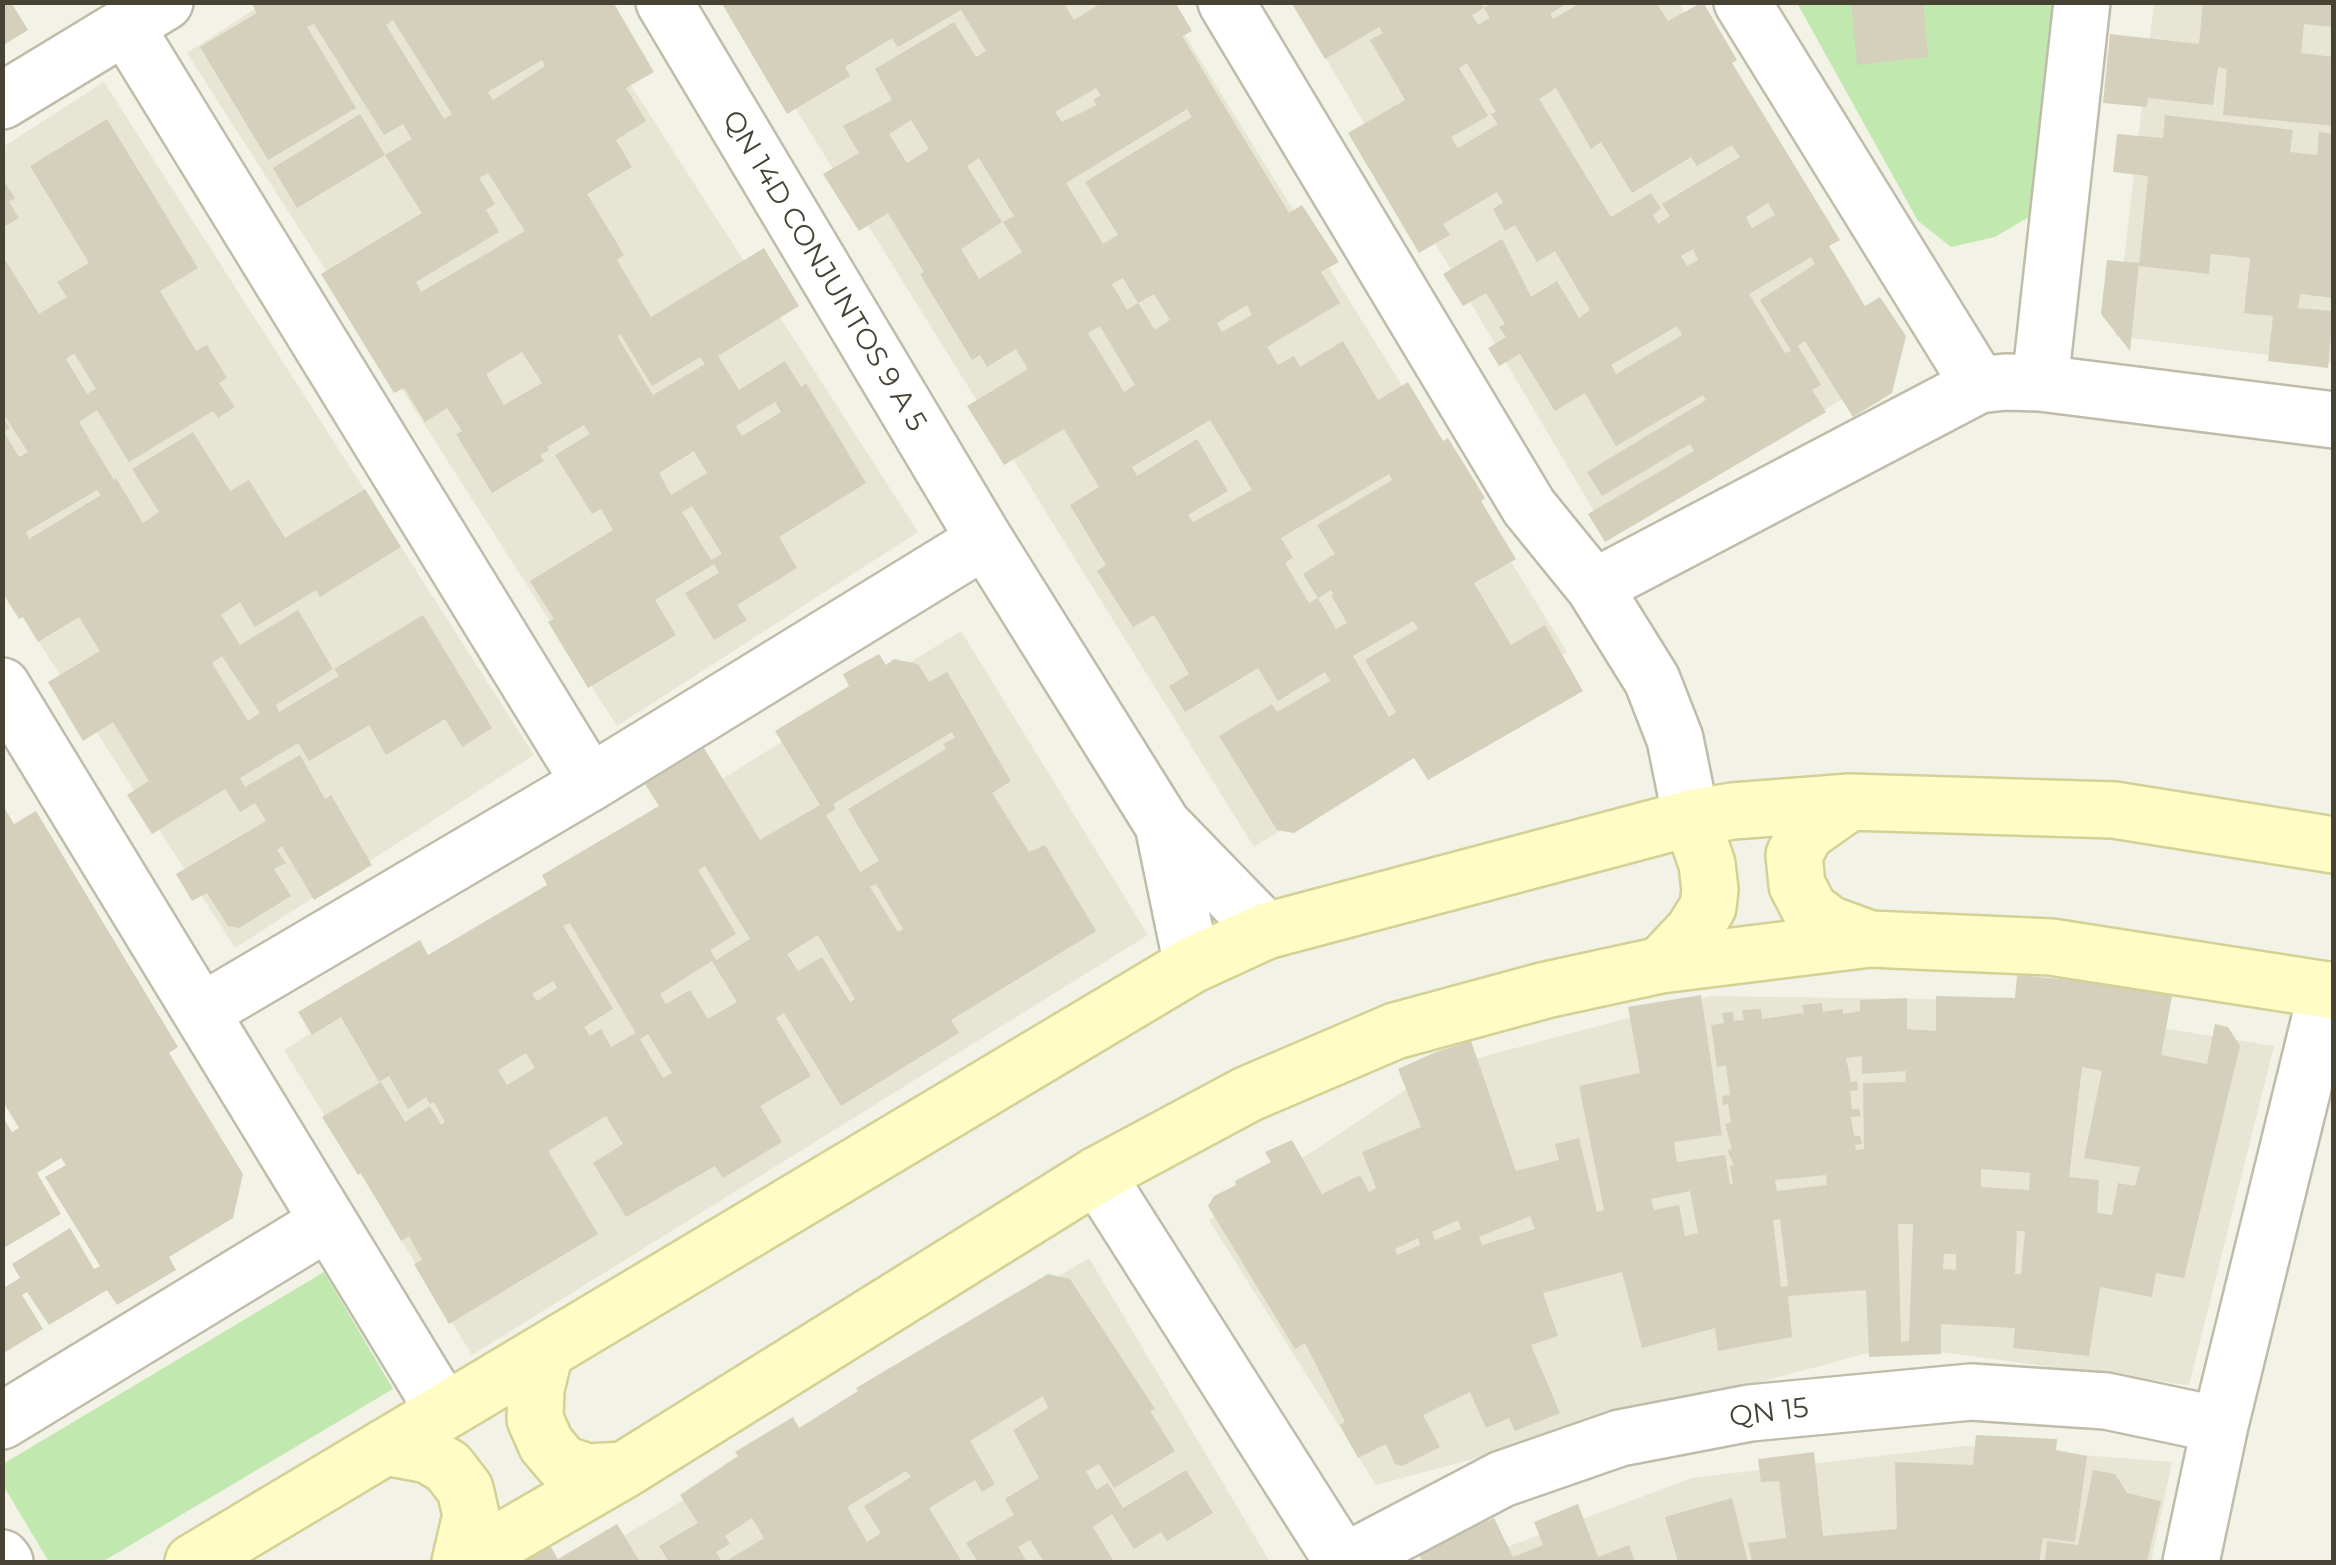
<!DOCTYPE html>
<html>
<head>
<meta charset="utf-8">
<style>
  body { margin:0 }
  #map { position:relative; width:2336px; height:1565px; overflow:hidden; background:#f3f2e6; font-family:Montserrat,sans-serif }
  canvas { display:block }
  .frame { position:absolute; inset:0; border:5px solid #464335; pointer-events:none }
</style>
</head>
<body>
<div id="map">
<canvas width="2336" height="1565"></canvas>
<div class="frame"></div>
</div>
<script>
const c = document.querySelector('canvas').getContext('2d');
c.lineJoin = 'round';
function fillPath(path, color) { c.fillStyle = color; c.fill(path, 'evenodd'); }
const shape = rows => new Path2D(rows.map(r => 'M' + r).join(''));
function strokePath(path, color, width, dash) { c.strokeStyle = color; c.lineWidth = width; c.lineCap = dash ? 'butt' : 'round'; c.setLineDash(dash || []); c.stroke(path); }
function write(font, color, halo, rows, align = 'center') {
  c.font = font + ' Montserrat,sans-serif'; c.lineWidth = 9; c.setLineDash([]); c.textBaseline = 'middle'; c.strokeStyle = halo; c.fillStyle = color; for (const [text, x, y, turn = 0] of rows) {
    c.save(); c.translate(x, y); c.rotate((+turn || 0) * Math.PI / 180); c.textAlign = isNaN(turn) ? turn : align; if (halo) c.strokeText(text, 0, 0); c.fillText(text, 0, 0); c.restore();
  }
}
fillPath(shape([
  [264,3,578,3,918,532,617,726,187,53],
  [730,3,1165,3,1567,652,1254,847],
  [1293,3,1679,3,1895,368,1610,538],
  [2154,3,2333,3,2333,363,2115,336],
  [104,82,534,755,235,948,3,586,3,147],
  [961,631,1148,935,472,1355,284,1050],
  [1711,996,1987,1000,2274,1046,2189,1385,1894,1346,1376,1485,1209,1220,1437,1069],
  [1089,1258,1270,1562,580,1562],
  [1965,1446,2172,1462,2151,1562,1467,1562,1692,1478]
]), '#e7e5d4');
fillPath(shape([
  [1797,3,2052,3,2034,214,1995,237,1951,247,1918,221],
  [324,1272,393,1389,102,1562,49,1562,3,1485,3,1464]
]), '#c1e8af');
fillPath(shape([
  [2,2,11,2,28,30,2,46],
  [251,2,613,2,654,72,626,88,646,121,616,140,632,167,587,194,624,255,617,260,651,317,764,248,799,306,718,356,739,390,785,361,801,387,806,383,866,483,779,537,797,568,737,605,747,620,714,640,685,593,719,573,714,564,655,600,676,635,588,688,548,622,554,619,530,581,613,530,601,509,592,514,555,455,590,434,584,425,547,447,549,450,540,455,544,461,492,493,456,434,462,431,447,408,425,422,404,388,394,393,321,274,422,213,385,155,412,139,403,124,384,135,314,24,307,27,356,108,268,160,200,47,257,13],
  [393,20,452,114,444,119,386,25],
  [542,60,545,66,493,100,488,92],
  [488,173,525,231,421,292,416,282,499,232,486,210,495,204,479,178],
  [621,335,652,386,700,357,705,364,653,395,617,336],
  [522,352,542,383,504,405,486,374],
  [775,402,781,412,742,436,736,426],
  [694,451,707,473,671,495,659,473],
  [692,506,722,554,711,560,682,512],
  [721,2,1063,2,1074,20,1103,2,1175,2,1192,31,1182,36,1289,213,1302,205,1339,262,1321,272,1340,303,1267,347,1278,365,1294,356,1300,367,1343,341,1378,400,1408,382,1443,441,1448,438,1485,498,1481,501,1516,559,1474,583,1511,645,1545,625,1583,691,1428,780,1414,758,1294,833,1277,830,1219,736,1272,704,1277,712,1330,681,1325,672,1278,701,1258,668,1185,712,1169,686,1189,674,1154,615,1133,627,1097,571,1106,565,1070,505,1099,487,1064,429,1004,465,967,406,1028,369,1016,349,987,367,980,355,972,360,920,274,924,272,888,213,859,231,823,174,859,153,843,126,892,100,875,69,954,22,976,57,986,51,961,10,898,47,892,38,845,67,850,76,787,114],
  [1096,88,1101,95,1093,100,1097,105,1062,122,1055,112],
  [1187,109,1192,117,1085,182,1118,235,1103,244,1066,183],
  [911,120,929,149,907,163,889,134],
  [979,158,1014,216,1003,222,1022,252,979,279,961,249,1002,222,967,166],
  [1123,278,1138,303,1127,310,1112,284],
  [1154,294,1170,320,1155,330,1138,303],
  [1247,305,1252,315,1222,332,1217,323],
  [1100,326,1135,385,1124,392,1088,333],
  [1210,420,1252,490,1193,522,1188,515,1228,491,1197,439,1137,476,1132,467],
  [1389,474,1392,480,1317,525,1335,554,1303,574,1318,598,1331,590,1334,594,1331,595,1347,623,1336,629,1318,598,1309,603,1285,563,1293,558,1281,538],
  [1413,621,1418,629,1365,660,1396,712,1389,717,1353,656],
  [1291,2,1481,2,1484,8,1493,2,1569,2,1550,14,1553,19,1582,2,1656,2,1668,21,1703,2,1737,60,1732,63,1840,240,1829,246,1865,306,1880,297,1906,336,1892,393,1853,417,1805,341,1798,346,1821,385,1812,390,1826,412,1605,542,1588,514,1694,451,1690,444,1602,496,1587,472,1706,400,1703,395,1616,446,1585,393,1555,411,1520,354,1499,366,1488,348,1506,337,1499,327,1505,324,1486,293,1463,306,1443,274,1502,239,1531,297,1557,281,1579,318,1590,310,1555,251,1537,262,1515,225,1505,231,1493,209,1503,202,1497,192,1443,224,1450,235,1419,253,1348,133,1405,100,1370,40,1383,33,1379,27,1325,59],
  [1484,8,1490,18,1478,25,1472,15],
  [1467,63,1496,112,1491,114,1498,124,1458,148,1451,137,1488,116,1459,68],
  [1556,88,1591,149,1601,142,1632,193,1691,157,1697,166,1732,145,1740,157,1662,204,1670,216,1658,224,1653,215,1661,209,1651,193,1611,217,1539,99],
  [1768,203,1775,215,1752,228,1746,217],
  [1693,249,1698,260,1687,266,1681,256],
  [1811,257,1815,264,1760,300,1791,351,1785,353,1749,294],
  [1677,326,1682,335,1616,374,1611,365],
  [1851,2,1923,2,1928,57,1857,65],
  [2203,2,2334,2,2334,27,2304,24,2301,53,2334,57,2334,126,2223,115,2227,69,2218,67,2213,105,2148,98,2147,107,2103,103,2110,34,2199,44],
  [360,114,385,155,297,208,273,168],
  [2165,115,2293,130,2290,152,2317,155,2319,132,2334,134,2334,298,2300,294,2298,308,2333,311,2328,368,2268,361,2273,316,2244,313,2250,258,2211,254,2209,274,2139,266,2148,176,2113,172,2117,134,2163,138],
  [107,119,198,268,160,291,196,351,207,345,227,378,219,383,235,407,218,418,213,411,129,462,97,410,79,422,114,480,116,478,143,523,159,512,132,469,193,432,230,491,249,480,285,538,365,489,401,547,320,597,316,590,255,627,240,602,221,615,240,645,298,610,333,669,276,705,279,712,339,676,334,669,423,615,492,728,462,747,445,719,386,755,369,725,309,761,298,743,240,778,245,787,300,755,325,799,331,795,372,865,314,900,282,846,277,850,286,863,274,869,291,896,239,928,228,926,207,893,192,901,176,874,266,821,255,803,240,812,225,789,152,834,127,795,149,781,113,722,83,741,48,682,100,651,79,617,38,642,23,617,19,619,2,592,2,415,10,428,4,432,19,457,28,452,2,412,2,255,39,314,67,297,57,282,89,263,30,166],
  [74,353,96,389,87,394,66,359],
  [97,490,101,495,29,539,26,532],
  [222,656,260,713,248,721,212,663],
  [2,178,15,198,9,202,19,218,2,228],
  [2107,260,2139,263,2130,351,2101,314],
  [879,654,886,665,894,659,918,664,929,682,947,672,1011,781,992,793,1029,852,1045,845,1096,931,951,1020,959,1033,841,1106,784,1013,776,1018,811,1076,760,1106,782,1142,723,1178,715,1166,626,1217,593,1163,623,1144,606,1116,548,1151,598,1234,449,1324,414,1264,422,1260,409,1236,401,1241,361,1173,358,1175,322,1117,381,1082,405,1122,430,1106,441,1125,445,1122,434,1102,430,1104,426,1097,408,1109,389,1076,379,1082,341,1017,312,1035,298,1012,420,940,428,955,547,885,542,875,659,806,645,784,704,748,760,840,820,805,775,731,849,686,843,674],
  [952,732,955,738,943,744,946,749,848,809,879,861,860,872,826,815,836,809,833,804],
  [705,866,750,939,716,960,710,950,736,934,698,870],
  [876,884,903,929,898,932,870,887],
  [570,923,636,1033,611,1047,601,1029,590,1036,584,1027,613,1009,563,926],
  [818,935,855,999,850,1002,822,957,798,971,787,954],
  [712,961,737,1002,708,1019,690,990,666,1004,660,994],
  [553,981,557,988,537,1001,532,994],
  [648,1034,672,1073,663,1078,640,1039],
  [526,1053,535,1068,507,1085,498,1070],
  [2,804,14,824,36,811,178,1047,169,1053,243,1174,233,1218,169,1257,176,1270,117,1305,107,1290,49,1325,27,1292,22,1295,43,1329,2,1354,2,1289,20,1278,12,1264,70,1228,94,1269,100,1266,45,1177,66,1165,61,1158,37,1173,61,1214,2,1249,2,1116,12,1132,19,1128,2,1100],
  [2017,975,2092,982,2172,996,2161,1055,2207,1064,2215,1024,2228,1027,2240,1046,2184,1278,2156,1273,2152,1297,2100,1287,2089,1356,2013,1348,2015,1328,1941,1324,1941,1354,1869,1357,1866,1290,1788,1296,1792,1337,1718,1351,1715,1328,1642,1348,1622,1272,1543,1293,1558,1336,1531,1345,1560,1413,1515,1431,1509,1418,1486,1428,1470,1392,1423,1415,1440,1447,1402,1466,1395,1464,1386,1444,1358,1458,1340,1425,1345,1422,1305,1343,1295,1349,1208,1206,1214,1196,1236,1185,1235,1181,1271,1162,1265,1152,1292,1140,1322,1194,1360,1175,1369,1192,1376,1188,1362,1152,1421,1127,1398,1069,1436,1052,1471,1041,1516,1171,1559,1160,1555,1144,1579,1138,1597,1212,1604,1210,1579,1086,1640,1073,1628,1007,1701,995,1722,1135,1674,1142,1677,1162,1725,1155,1730,1184,1733,1184,1730,1166,1734,1165,1727,1150,1732,1149,1725,1124,1731,1122,1728,1104,1723,1105,1722,1096,1730,1095,1726,1065,1717,1067,1711,1025,1724,1023,1722,1013,1733,1012,1734,1021,1744,1020,1742,1010,1761,1009,1762,1019,1804,1013,1802,1005,1822,1003,1823,1012,1843,1009,1843,1014,1860,1011,1860,1000,1907,998,1907,1029,1936,1031,1936,996,2015,998],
  [1862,1056,1862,1074,1906,1071,1905,1082,1863,1083,1864,1149,1856,1150,1855,1145,1862,1144,1860,1136,1854,1136,1851,1117,1861,1116,1859,1109,1852,1109,1850,1091,1858,1090,1857,1081,1851,1082,1846,1058],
  [2082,1067,2102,1071,2084,1158,2140,1167,2135,1186,2118,1183,2112,1215,2097,1213,2099,1180,2069,1177],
  [1981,1169,2030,1173,2029,1190,1981,1187],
  [1826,1175,1827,1185,1777,1191,1775,1180],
  [1690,1191,1698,1233,1685,1236,1679,1205,1654,1210,1651,1199],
  [1530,1216,1535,1229,1482,1245,1479,1237],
  [1780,1219,1788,1286,1781,1287,1773,1220],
  [1458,1220,1461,1229,1435,1240,1432,1232],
  [1898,1224,1913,1224,1909,1341,1901,1342],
  [2017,1231,2025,1231,2021,1274,2015,1274],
  [1418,1238,1420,1245,1397,1255,1395,1249],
  [1944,1254,1956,1254,1956,1270,1943,1269],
  [1048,1274,1070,1279,1155,1409,1150,1411,1175,1451,1114,1488,1099,1464,1086,1471,1096,1490,1108,1483,1123,1508,1186,1470,1213,1513,1167,1541,1161,1532,1134,1549,1112,1514,1093,1527,1114,1562,1044,1562,1030,1540,1018,1547,1027,1562,978,1562,966,1543,1014,1515,1005,1499,1039,1478,1013,1430,1048,1408,1043,1396,970,1441,995,1484,982,1492,975,1480,929,1508,962,1562,725,1562,764,1538,752,1518,725,1536,730,1544,716,1552,722,1562,669,1562,659,1546,698,1523,680,1495,738,1456,735,1452,793,1417,799,1428,858,1391,856,1388],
  [906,1471,911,1477,864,1506,881,1533,867,1542,847,1507],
  [1976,1435,2057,1439,2056,1450,2087,1456,2075,1542,2043,1538,2039,1562,1752,1562,1748,1543,1786,1538,1779,1481,1761,1482,1758,1459,1814,1452,1823,1536,1897,1529,1895,1462,1973,1465],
  [2093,1470,2115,1474,2127,1493,2161,1501,2147,1562,2045,1562,2047,1541,2078,1545],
  [1732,1498,1748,1562,1678,1562,1665,1517],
  [1578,1504,1598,1557,1629,1545,1635,1562,1423,1562,1417,1552,1494,1518,1513,1557,1543,1545,1534,1522],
  [617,1524,640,1562,517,1562,549,1544,558,1559]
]), '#d5d0bc');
const street = shape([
  [664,2,985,540,1163,825,1266,931],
  [1226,2,1529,507,1594,587,1979,385,2005,382,2040,383,2334,420],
  [1742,2,1979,385],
  [126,27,590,783],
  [2,101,165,2],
  [2040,383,2082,2],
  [1594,587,1652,680,1675,739,1691,818],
  [2,686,444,1411],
  [1163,825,1192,965],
  [201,1012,590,783,985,540],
  [1097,1175,1343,1562],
  [2,1421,328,1222],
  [2,1558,5,1562],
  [1344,1562,1502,1479,1620,1438,1750,1413,1971,1392,2106,1401,2220,1425],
  [2191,1562,2220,1425,2327,990]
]);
const secondary = shape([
  [1850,802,1806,833,1794,855,1797,885,1810,910,1829,924,1870,939],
  [1661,965,1693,931,1708,907,1710,890,1707,864,1691,818],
  [545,1352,536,1389,535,1419,546,1444,563,1464,588,1472,624,1470],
  [385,1447,428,1455,448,1467,465,1489,471,1515,460,1562],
  [193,1562,1192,965,1266,931,1691,818,1733,811,1850,802,2114,810,2334,845],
  [465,1562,624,1470,1097,1175,1248,1094,1395,1031,1546,990,1661,965,1870,939,2051,947,2334,991]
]);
strokePath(street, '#bfbca9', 60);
strokePath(secondary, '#d3d196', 60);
strokePath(street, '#fff', 55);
strokePath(secondary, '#fffdc5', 55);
write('28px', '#464335', '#fff', [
  ["QN 14D CONJUNTOS 9 A 5",824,271,59],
  ["QN 15",1769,1413,-7]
]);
</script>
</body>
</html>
